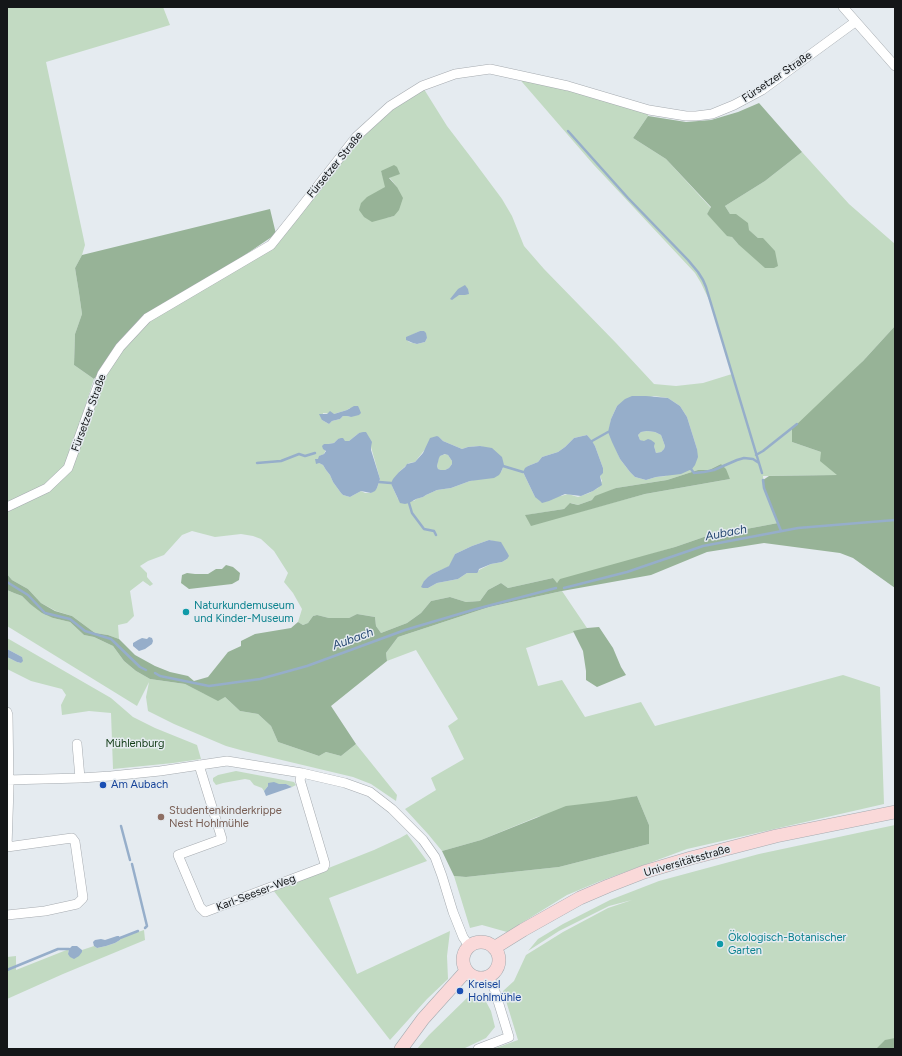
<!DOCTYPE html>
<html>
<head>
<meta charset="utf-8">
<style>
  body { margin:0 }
  #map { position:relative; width:902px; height:1056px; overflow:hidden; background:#e5ebf0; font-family:Figtree,sans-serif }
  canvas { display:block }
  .frame { position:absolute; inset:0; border:8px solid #141618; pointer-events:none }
</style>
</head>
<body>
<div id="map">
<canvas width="902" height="1056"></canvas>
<div class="frame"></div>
</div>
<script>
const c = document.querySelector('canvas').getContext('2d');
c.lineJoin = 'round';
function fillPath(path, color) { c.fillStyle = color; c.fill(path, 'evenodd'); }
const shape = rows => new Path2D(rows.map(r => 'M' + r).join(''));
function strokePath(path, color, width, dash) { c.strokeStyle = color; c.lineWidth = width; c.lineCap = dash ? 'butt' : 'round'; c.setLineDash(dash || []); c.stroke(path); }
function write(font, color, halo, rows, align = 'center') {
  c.font = font + ' Figtree,sans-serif'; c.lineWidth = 3; c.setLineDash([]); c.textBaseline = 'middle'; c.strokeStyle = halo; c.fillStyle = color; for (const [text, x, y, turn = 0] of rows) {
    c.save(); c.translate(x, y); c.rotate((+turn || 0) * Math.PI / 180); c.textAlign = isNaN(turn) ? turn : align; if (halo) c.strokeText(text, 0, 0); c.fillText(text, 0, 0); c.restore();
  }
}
fillPath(shape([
  [7,7,163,7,170,25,46,62,85,245,82,255,75,268,79,293,82,314,75,334,74,365,94,379,66,466,45,485,7,503],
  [516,75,649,110,648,116,633,138,666,159,711,208,707,214,732,237,738,244,758,238,730,214,725,206,765,181,802,152,849,204,895,244,895,326,863,361,792,442,821,452,838,475,763,476,764,488,778,523,704,537,675,547,556,583,553,578,508,588,501,583,488,590,480,601,466,602,450,597,431,601,421,613,407,623,381,633,376,626,375,617,357,614,349,618,329,618,317,615,313,616,308,623,303,625,298,622,302,609,293,593,284,582,288,573,274,551,261,539,253,536,241,534,215,537,192,531,182,535,164,555,148,561,140,566,147,573,147,577,153,584,150,586,143,581,130,591,134,616,127,623,118,625,119,639,108,635,95,633,72,616,56,611,41,603,28,589,12,580,7,574,7,508,47,488,68,468,102,374,147,318,271,245,356,137,422,86,447,126,473,160,502,199,512,216,524,246,544,269,616,343,654,384,676,386,703,383,732,374,711,304,701,283,695,273,593,164],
  [381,171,389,177,397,187,394,216,386,218,378,192,386,187],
  [420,331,427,338,425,342,417,344,409,342,406,338],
  [654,396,668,398,680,406,687,417,697,449,666,476,656,477,646,480,635,477,630,472,620,459,609,432,611,419,617,406],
  [350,408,351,417,347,416,343,416,340,419,332,421,329,424,322,420,323,413,334,414,347,410],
  [359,433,371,447,380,479,377,488,371,493,365,493,361,491,350,497,343,495,341,493,333,482,330,475,326,470,323,465,319,463,319,458,320,456,324,454,328,444,334,443,338,439,345,441,349,441],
  [587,435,595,446,603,468,600,476,602,481,598,488,589,493,578,497,568,494,561,496,535,497,523,472,528,466,538,462,542,457,558,452,565,447,574,438],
  [439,437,443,441,462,449,468,447,480,446,486,448,504,465,501,472,470,481,451,488,437,490,426,495,423,497,416,499,414,501,398,499,392,486,399,472,409,463,415,462,426,448],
  [721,464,730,479,645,494,531,525,526,515,564,509,571,503,578,505,592,500,616,488,667,480,698,470,709,470],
  [489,540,501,543,507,559,502,562,491,564,479,570,478,572,467,573,458,579,437,583,428,588,424,581,432,574,450,566,455,554,472,546],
  [647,431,655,432,661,435,665,446,664,449,661,452,656,453,654,446,640,440,638,435,641,432],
  [446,454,448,455,452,461,452,464,449,468,445,470,441,470,438,469,437,466,439,456],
  [7,590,14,593,22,596,30,604,53,618,70,622,84,635,94,637,113,646,124,661,136,671,150,679,185,684,205,694,225,697,240,711,258,714,271,726,278,742,319,756,326,752,341,756,356,744,397,795,396,801,371,784,353,777,244,751,226,746,174,724,148,711,146,697,149,682,137,706,7,626],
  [562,591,587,628,526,648,538,686,562,680,585,717,641,702,655,726,843,675,880,687,884,804,687,849,598,882,567,895,507,932,482,925,470,928,454,876,466,877,559,867,649,844,649,825,637,796,537,817,481,840,442,851,428,834,405,809,436,790,431,778,464,759,448,726,458,719,416,650,387,661,386,653,398,637,489,607],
  [7,638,111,698,133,717,155,728,197,745,201,759,173,763,113,769,111,713,89,711,62,715,61,705,66,695,62,689,31,681,7,669,7,657,17,662,21,663,22,657,7,649],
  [236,771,294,782,296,785,292,787,286,784,282,784,268,786,264,791,262,788,254,785,250,780,245,779,223,783,216,785,213,781,213,778,218,775],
  [895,825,895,1049,493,1049,518,1040,503,991,514,981,526,955,563,932,608,908,632,900,609,906,559,931,528,951,538,939,563,924,610,900,659,881,759,854],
  [407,834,427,861,329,898,357,974,450,931,447,956,448,979,427,999,390,1040,273,890,374,850,400,838],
  [144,930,145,940,63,974,7,999,7,957,16,956,16,970,69,949,68,954,82,952,82,950,94,946,97,948,106,946,115,943,120,940,120,938],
  [470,995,483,996,491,1011,495,1027,486,1038,463,1049,417,1049,429,1035]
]), '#c2dac2');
fillPath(shape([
  [759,103,802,152,765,181,725,206,730,214,736,214,748,223,749,230,758,238,763,238,775,251,778,266,774,268,765,268,738,244,732,237,727,236,707,214,711,207,666,159,633,138,648,116,686,122,711,120,738,112],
  [394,165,397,167,400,174,389,178,397,187,403,198,399,210,394,216,372,222,364,217,359,210,361,203,367,197,385,187,381,171],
  [270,209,276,234,211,278,145,317,94,379,74,365,75,334,82,314,79,293,75,268,82,255],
  [895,326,895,588,853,558,840,553,764,543,707,552,651,575,562,591,489,607,398,637,386,653,387,661,331,706,356,744,341,756,326,752,319,756,278,742,271,726,258,714,240,711,225,697,218,701,185,684,150,679,136,671,124,661,113,646,94,637,84,635,70,622,53,618,42,613,30,604,22,596,14,593,7,590,7,574,12,580,28,589,41,603,55,611,72,616,95,633,108,635,119,639,135,655,155,666,170,672,188,676,194,681,208,677,228,652,241,646,241,641,255,634,291,628,298,622,303,625,308,623,313,616,317,615,329,618,349,618,357,614,375,617,376,626,381,633,407,623,421,613,431,601,450,597,466,602,480,601,488,590,501,583,508,588,553,578,557,583,560,579,675,547,704,537,778,523,764,488,763,480,769,476,837,475,820,461,821,452,792,442,792,429,863,361],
  [721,464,726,469,730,479,645,494,531,526,525,515,564,509,570,503,578,505,592,500,595,496,616,488,667,480,698,470,709,470],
  [226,565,233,567,240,573,239,580,232,584,189,589,181,583,182,575,187,573,195,574,208,574,216,569,222,569],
  [599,627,613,648,621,667,626,675,597,687,586,680,586,671,583,651,573,631,587,628],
  [637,796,649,825,649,844,559,867,466,877,454,876,442,851,481,840,566,806,608,801],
  [895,1038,895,1049,876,1049,885,1040]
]), '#97b397');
fillPath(shape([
  [465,285,468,289,469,294,465,295,459,295,452,300,450,299,458,289],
  [420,331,424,331,426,333,427,338,425,342,417,344,413,343,406,340,406,337],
  [632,396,646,396,668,398,680,406,687,417,697,449,698,457,695,465,692,469,681,474,656,477,646,480,635,477,630,472,620,459,612,442,608,432,611,419,617,406,625,399],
  [647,431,655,432,661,435,665,446,664,449,661,452,656,453,654,446,655,443,651,440,648,439,644,441,640,440,638,435,641,432],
  [354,406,358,406,359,408,361,413,359,415,351,417,347,416,343,416,340,419,332,421,329,424,322,420,319,414,327,414,330,411,334,414,347,410],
  [363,432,366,432,372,442,371,447,371,450,380,479,377,488,375,491,371,493,361,491,350,497,343,495,341,493,333,482,330,475,326,470,323,465,319,463,316,464,315,459,318,459,319,456,324,454,326,451,323,449,322,446,324,444,328,444,334,443,338,439,341,438,343,438,345,441,349,441,359,433],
  [587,435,592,441,595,446,603,468,603,473,600,476,602,485,593,491,581,496,565,494,549,501,542,503,540,501,535,497,523,472,525,468,528,466,538,462,542,457,558,452,565,447,574,438],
  [437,436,439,437,443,441,462,449,468,447,480,446,492,448,502,457,504,465,501,472,499,475,494,478,470,481,451,488,437,490,426,495,423,497,416,499,409,503,405,504,400,503,392,486,391,483,393,479,399,472,405,467,407,464,415,462,423,453,430,438],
  [445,454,448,455,452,461,452,464,449,468,445,470,441,470,438,469,437,466,439,458,440,456],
  [489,540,501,542,508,554,509,556,507,559,502,562,491,564,479,569,478,572,477,573,467,573,458,579,437,583,428,588,423,588,421,587,424,581,428,577,432,574,449,566,455,554,472,546],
  [149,637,152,638,153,641,152,644,145,649,139,651,133,646,133,643,138,640,142,638,147,639],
  [7,649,22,657,23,661,21,663,17,662,7,657],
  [274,782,279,784,286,784,292,787,266,796,264,791,268,786,268,783],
  [117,936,119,936,120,938,120,940,115,943,106,946,97,948,94,946,93,942,95,940,101,939,105,940],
  [72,946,77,946,82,950,82,952,79,956,74,959,70,957,68,954,69,949]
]), '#96aeca');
strokePath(shape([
  [568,131,628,198,688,260,698,272,703,280,706,287,762,473],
  [592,441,608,432],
  [756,455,763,451,797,424],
  [257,463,281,461,299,454,305,456,315,453],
  [503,466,523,472],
  [691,469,694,473,704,472,714,470,737,460,744,458,753,459,759,463],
  [763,480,764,488,781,531],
  [379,482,391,483],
  [409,503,412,513,424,529,434,531,436,535],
  [7,582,28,595,45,613,70,619,85,631,111,639,140,667,146,670],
  [564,588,627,572,703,546,798,528,895,520],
  [155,673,160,676,209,686,260,679,307,666,405,630,476,609,556,588],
  [121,826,130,860],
  [132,864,147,926,145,928],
  [120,938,138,931],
  [7,970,58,949,69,949]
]), '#96aeca', 2.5);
const street = shape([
  [843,7,895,66],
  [7,507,47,488,68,468,102,374,120,347,147,318,271,245,295,215,356,137,390,106,422,86,455,74,490,69,568,86,649,110,686,116,696,116,712,114,734,105,762,90,855,22],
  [7,712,8,715,9,787,7,847],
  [77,744,80,778],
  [199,765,222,839,178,855,200,907,205,912,324,867,325,864,300,780,302,773],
  [7,780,80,778,111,776,160,771,227,761,302,773,345,783,370,792,392,809,423,840,435,857,442,876,453,912,463,937,469,946],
  [7,915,45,911,77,904,83,898,75,842,72,838,7,847],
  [478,1049,509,1037,494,988,489,976]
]);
const secondary = shape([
  '463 960a18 18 0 1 1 36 0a18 18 0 1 1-36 0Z',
  [494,948,523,930,580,898,608,886,644,872,691,858,776,836,895,812],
  [401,1049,423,1019,466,971]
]);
strokePath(street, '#a6abb0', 10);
strokePath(secondary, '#a6abb0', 14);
strokePath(street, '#fff', 9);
strokePath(secondary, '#fad9d9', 13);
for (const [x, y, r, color] of [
  [186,612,4,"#0f9aa8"],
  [103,785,4,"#1a4fb4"],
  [161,817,4,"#8d6e63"],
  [720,944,4,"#0f9aa8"],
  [460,991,4,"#1a4fb4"]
]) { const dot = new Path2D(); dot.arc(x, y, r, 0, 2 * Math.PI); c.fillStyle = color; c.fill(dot); strokePath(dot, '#e5ebf0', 1.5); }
write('11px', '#141618', '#e5ebf0', [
  ["Fürsetzer Straße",777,77,-34],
  ["Fürsetzer Straße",335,165,-51],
  ["Fürsetzer Straße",89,413,-70],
  ["Universitätsstraße",687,861,-16],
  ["Karl-Seeser-Weg",256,893,-21]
]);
write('11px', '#0d838f', '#e5ebf0', [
  ["Naturkundemuseum",194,606],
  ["und Kinder-Museum",194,619],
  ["Ökologisch-Botanischer",728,938],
  ["Garten",728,951]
], 'left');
write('11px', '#123c17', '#e5ebf0', [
  ["Mühlenburg",135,744]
]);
write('11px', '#164399', '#e5ebf0', [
  ["Am Aubach",111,785],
  ["Kreisel",468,985],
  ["Hohlmühle",468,998]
], 'left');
write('11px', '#785e54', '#e5ebf0', [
  ["Studentenkinderkrippe",169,811],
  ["Nest Hohlmühle",169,824]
], 'left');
write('italic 12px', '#274972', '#e5ebf0', [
  ["Aubach",726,533,-11],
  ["Aubach",353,639,-20]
]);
</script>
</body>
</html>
